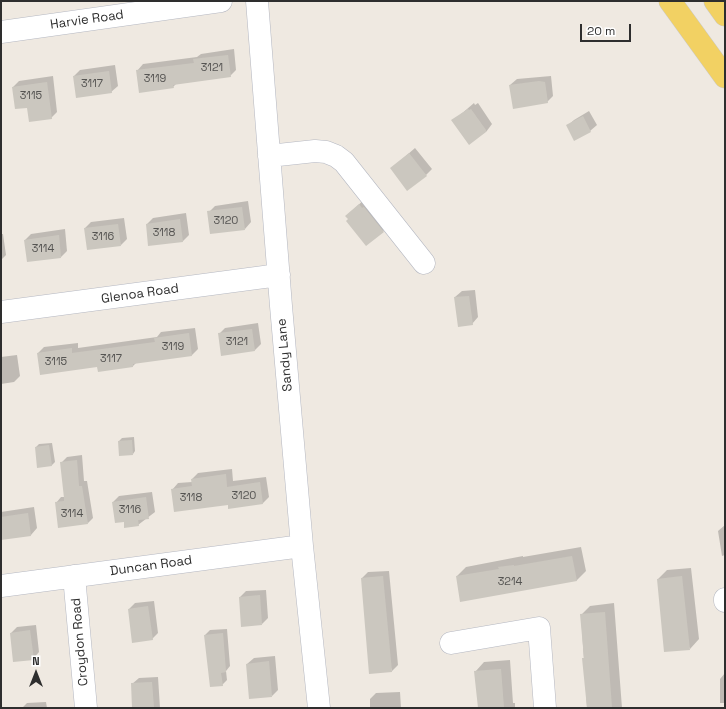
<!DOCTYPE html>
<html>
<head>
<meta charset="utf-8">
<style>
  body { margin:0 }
  #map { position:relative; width:726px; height:709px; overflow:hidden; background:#efe9e1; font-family:"Space Grotesk",sans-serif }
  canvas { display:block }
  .frame { position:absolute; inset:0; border:2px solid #2e2e2e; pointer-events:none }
  .north { position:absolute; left:16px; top:653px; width:40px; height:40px; -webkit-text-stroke:3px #fff; paint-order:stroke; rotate:0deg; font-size:11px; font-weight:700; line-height:16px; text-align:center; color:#2e2e2e }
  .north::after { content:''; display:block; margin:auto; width:14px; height:18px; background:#2e2e2e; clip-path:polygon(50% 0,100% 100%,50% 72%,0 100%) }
  .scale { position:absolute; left:580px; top:24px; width:51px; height:18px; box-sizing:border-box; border:2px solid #2e2e2e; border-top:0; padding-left:5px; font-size:12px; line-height:14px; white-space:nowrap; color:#2e2e2e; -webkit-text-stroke:3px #fff; paint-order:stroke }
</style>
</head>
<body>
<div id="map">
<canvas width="726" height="709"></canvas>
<div class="frame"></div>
<div class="north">N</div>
<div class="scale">20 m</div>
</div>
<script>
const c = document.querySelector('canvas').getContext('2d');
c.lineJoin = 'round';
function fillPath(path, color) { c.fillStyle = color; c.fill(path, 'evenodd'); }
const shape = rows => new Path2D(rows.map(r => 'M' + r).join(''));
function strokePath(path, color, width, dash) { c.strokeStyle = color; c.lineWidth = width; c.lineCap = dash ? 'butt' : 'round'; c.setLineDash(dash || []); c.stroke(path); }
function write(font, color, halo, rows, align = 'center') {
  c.font = font + ' "Space Grotesk",sans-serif'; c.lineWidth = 4; c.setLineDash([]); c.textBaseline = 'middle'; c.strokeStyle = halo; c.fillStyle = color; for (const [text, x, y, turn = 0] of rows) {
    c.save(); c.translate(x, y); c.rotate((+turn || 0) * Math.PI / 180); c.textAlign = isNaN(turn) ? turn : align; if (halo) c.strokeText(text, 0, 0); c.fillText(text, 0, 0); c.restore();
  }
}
fillPath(shape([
  [234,49,236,70,230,76,177,83,173,87,137,71,143,64,197,57,201,54],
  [115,65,118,86,111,92,74,76,80,70],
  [53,76,57,112,51,118,28,107,13,87,19,81],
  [551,76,553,96,547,102,510,85,517,79],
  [474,103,475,105,478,103,492,124,486,132,453,121],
  [589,111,597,125,590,131,575,139,567,126,574,120],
  [415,148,432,169,426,175,392,168],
  [365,199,389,225,383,231,349,219,346,216],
  [248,201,251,222,245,229,209,212,215,206],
  [186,213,189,235,183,241,147,224,153,218],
  [124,218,127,239,121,245,85,228,91,222],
  [65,229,67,251,61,257,25,240,31,234],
  [1,234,3,234,6,255,1,260],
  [475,290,478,317,472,324,455,297,462,291],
  [258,323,261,344,255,350,219,334,225,328],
  [195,328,198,349,192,355,137,362,133,366,98,366,38,353,44,347,78,343,78,348,157,337,161,332],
  [17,355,20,376,14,382,1,384,1,357],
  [134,437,135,451,133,454,119,441,122,438],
  [52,443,55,462,52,465,39,466,36,447,39,444],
  [82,455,84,481,87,481,93,518,88,523,56,503,61,497,65,497,62,462,67,457],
  [232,469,233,481,266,477,269,497,263,503,228,504,172,490,178,483,192,482,192,479,198,473],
  [152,492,155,512,138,525,125,521,113,502,119,496],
  [34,507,37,528,31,535,1,539,1,512],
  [725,525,725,555,722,556,718,531],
  [581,547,586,571,576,581,457,576,466,567,523,556,523,557],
  [691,568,699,639,690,649,658,579,667,570],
  [389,571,398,665,392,671,362,578,368,572],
  [266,590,268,618,262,624,240,597,246,591],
  [154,601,158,633,152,639,129,609,135,603],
  [614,603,622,708,587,708,581,615,590,606],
  [36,625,39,652,33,659,11,633,17,627],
  [227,629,230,666,226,671,227,680,222,685,205,635,210,630],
  [275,656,278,690,272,696,247,664,254,658],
  [510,660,513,703,515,703,515,708,480,708,475,672,484,662],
  [725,673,725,703,720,703,720,679],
  [158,677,160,708,133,708,132,684,139,678],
  [400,692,401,708,370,708,370,699,376,693],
  [46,702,47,708,22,708,27,703]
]), '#0003');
fillPath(shape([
  [228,55,231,77,173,85,174,88,139,93,136,70,194,63,193,59],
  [109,71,112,93,76,98,73,76],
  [539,81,545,82,548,103,513,109,509,85],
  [47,82,52,119,29,122,27,108,15,109,12,87],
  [468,109,469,110,471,109,486,130,486,132,469,145,451,120],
  [583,116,591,132,574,141,566,125],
  [409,153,427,176,407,191,390,168],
  [359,204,362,208,364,207,384,232,366,246,346,221,348,219,345,216],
  [242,207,245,230,210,234,207,211],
  [180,219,183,242,148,246,146,224],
  [118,224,121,246,87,250,84,228],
  [59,235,61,258,27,262,24,240],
  [469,296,473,325,458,327,454,297],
  [252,329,255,351,221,356,218,333],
  [189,333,192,356,133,364,133,367,98,372,97,367,40,375,37,353,72,348,72,353,155,342,154,338],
  [132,440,133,455,119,456,118,441],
  [49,445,52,466,37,468,35,447],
  [77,460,79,486,82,486,88,524,58,528,55,502,64,501,64,498,60,462],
  [226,474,227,487,260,482,263,504,228,509,228,505,174,512,171,489,192,486,191,479],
  [146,497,149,519,138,520,139,526,124,528,124,522,115,523,112,502],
  [28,513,31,536,1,540,1,517],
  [572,556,577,581,460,602,456,576,499,569,498,567,514,565,514,566],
  [383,576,392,672,369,674,361,578],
  [682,576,690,650,664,652,657,579],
  [260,595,262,625,241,627,239,597],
  [148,606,153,640,132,643,128,609],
  [605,612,612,708,587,708,582,658,584,658,580,614],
  [30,630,34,660,13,662,10,633],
  [223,633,226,672,221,673,223,686,210,687,204,635],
  [269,661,272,697,249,699,246,664],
  [501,669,504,708,478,708,474,671],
  [152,682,154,708,132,708,131,683]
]), '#cbc7bf');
const minor = shape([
  [257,1,281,306,302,546,319,708],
  [1,32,221,1],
  [269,156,315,151,326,152,336,156,344,162,424,263],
  [1,312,279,275],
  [74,576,86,708],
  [1,586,302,546],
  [725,599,725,601],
  [451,643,539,628,545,708]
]);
const major = shape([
  [670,1,725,77],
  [715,1,725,15]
]);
strokePath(minor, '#b4b7c1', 23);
strokePath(major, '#c9c9c9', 23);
strokePath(minor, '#fff', 22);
strokePath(major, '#f2d163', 22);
write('11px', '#555452', null, [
  ["3121",212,68],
  ["3119",155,79],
  ["3117",92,84],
  ["3115",31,96],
  ["3120",226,221],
  ["3118",164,233],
  ["3116",103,237],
  ["3114",43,249],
  ["3121",237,342],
  ["3119",173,347],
  ["3117",111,359],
  ["3115",56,362],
  ["3120",244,496],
  ["3118",191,498],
  ["3116",130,510],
  ["3114",72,514],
  ["3214",510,582]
]);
write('13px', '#2e2e2e', '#fff', [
  ["Harvie Road",87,20,-8],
  ["Glenoa Road",140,294,-8],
  ["Sandy Lane",285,355,-95],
  ["Duncan Road",151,566,-8],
  ["Croydon Road",80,642,-95]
]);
</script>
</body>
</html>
